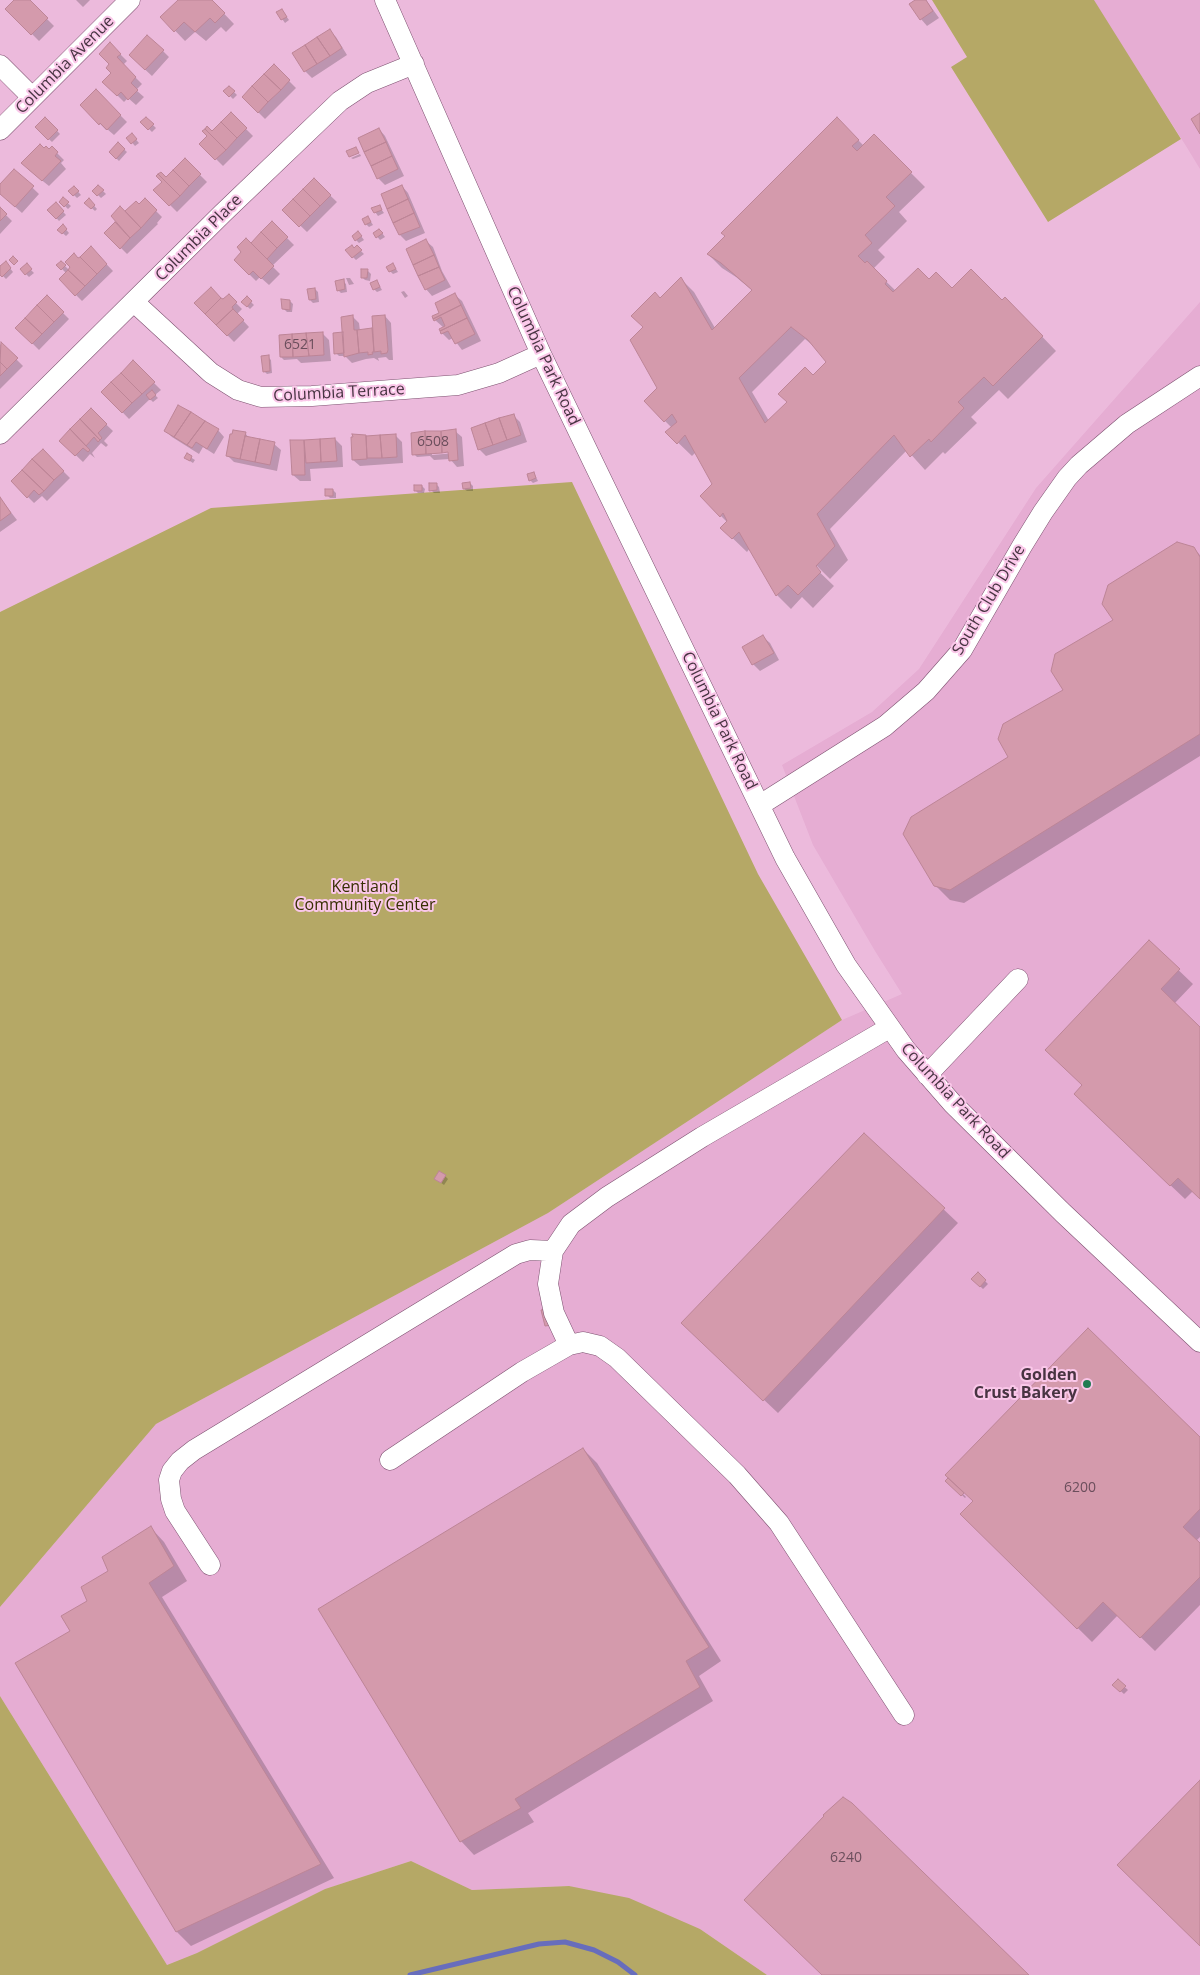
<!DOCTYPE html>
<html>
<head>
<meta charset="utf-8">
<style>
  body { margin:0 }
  canvas { display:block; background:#ecbadc }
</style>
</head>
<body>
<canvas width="1200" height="1975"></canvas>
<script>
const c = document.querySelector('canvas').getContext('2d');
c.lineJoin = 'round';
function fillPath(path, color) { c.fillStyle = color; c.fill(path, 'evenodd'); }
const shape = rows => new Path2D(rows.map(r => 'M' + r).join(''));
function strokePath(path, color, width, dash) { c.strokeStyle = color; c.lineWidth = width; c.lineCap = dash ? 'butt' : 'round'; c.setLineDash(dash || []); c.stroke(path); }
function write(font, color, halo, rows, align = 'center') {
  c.font = font + ' "Open Sans",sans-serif'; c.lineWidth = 4; c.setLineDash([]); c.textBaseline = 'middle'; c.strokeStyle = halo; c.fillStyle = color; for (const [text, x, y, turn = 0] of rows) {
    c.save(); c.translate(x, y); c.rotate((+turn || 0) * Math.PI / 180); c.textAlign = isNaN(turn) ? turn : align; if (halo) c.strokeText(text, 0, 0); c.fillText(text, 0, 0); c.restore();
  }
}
fillPath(shape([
  [1093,0,1200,0,1200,169,1186,146],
  [1200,302,1200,1975,767,1975,700,1929,569,1886,472,1890,411,1861,325,1889,197,1953,167,1965,0,1696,0,1607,156,1424,548,1213,842,1020,902,994,875,951,813,845,782,765,872,712,919,669,1036,488]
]), '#e6add3');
fillPath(shape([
  [932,0,1094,0,1181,139,1048,222,951,67,967,57],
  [572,482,758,874,842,1020,548,1213,156,1424,0,1607,0,612,211,508],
  [0,1696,167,1965,197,1953,325,1889,411,1861,472,1890,569,1886,629,1898,700,1929,767,1975,0,1975]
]), '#b5a866');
fillPath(shape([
  [15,0,28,0,54,26,39,41,7,9],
  [76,0,90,0,83,7],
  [180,0,211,0,234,24,226,32,221,27,206,41,195,32,185,41,162,17],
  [917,0,926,0,939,18,927,26,921,19],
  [278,13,284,13,289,20,285,23],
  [329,31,336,37,347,55,312,78,305,71],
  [110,44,127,61,123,65,142,84,136,90,144,97,136,105,128,98,124,102,104,82,113,73],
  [163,51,169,57,152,76,137,62],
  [274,66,296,88,265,119,243,97],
  [229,87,237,95,233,99,225,91],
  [96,91,127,122,114,135,107,129,106,130,82,105],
  [231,114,253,136,223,166,201,144],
  [45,118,60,134,52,142,36,127],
  [146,118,156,128,152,132,142,122],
  [837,119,864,146,874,136,925,187,899,212,907,221,878,250,885,257,873,269,896,291,929,281,952,289,1002,301,1005,298,1056,351,1008,399,999,390,971,417,977,423,945,454,943,452,925,470,907,450,830,529,848,560,830,579,812,561,810,563,834,586,813,608,802,597,791,609,777,595,750,548,747,552,722,528,727,522,701,496,714,484,696,452,692,456,667,432,672,428,645,401,659,388,644,327,660,300,681,279,694,292,715,328,753,291,736,277,722,268,708,254],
  [805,339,816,348,828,363,769,421,752,392],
  [379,129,385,136,404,176,385,185,378,178],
  [132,135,139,143,135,146,128,138],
  [118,144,127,152,119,161,110,152],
  [52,148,64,160,61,163,66,169,49,186,29,170],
  [360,154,361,156,353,159,351,158],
  [185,160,207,182,177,212,155,190],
  [14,170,39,194,22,213,0,193,0,185],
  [314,180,337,202,307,232,284,210],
  [98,186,106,194,101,198,94,191],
  [402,186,408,193,425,233,406,241,400,235,382,194],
  [74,187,81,195,77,198,70,191],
  [63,199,71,206,68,209,61,202],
  [89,200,97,209,95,211,86,203],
  [145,200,162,217,157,223,158,224,127,254,106,233,136,202,139,205],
  [56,204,66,215,59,221,49,210],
  [379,206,384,213,378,216,373,209],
  [0,209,12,221,0,234],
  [368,217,373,225,369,227,366,224],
  [272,223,294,245,272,266,280,274,269,285,260,277,256,281,235,260],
  [63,226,69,233,66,236,59,230],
  [382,233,385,237,380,240,375,234],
  [361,236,364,240,359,243,356,240],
  [426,241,433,247,442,271,451,287,432,296,426,289],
  [357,247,364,254,356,260,347,251,354,250],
  [91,248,113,271,82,301,60,279,66,273,58,265,61,262,69,270],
  [6,263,13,272,6,279,0,273,0,268],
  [393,264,398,272,393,274,390,271],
  [26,265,34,273,29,277,22,270],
  [368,271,371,274,370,281,365,280,362,277],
  [346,278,350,278,354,284,349,285],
  [343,281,346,284,347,292,341,293,338,290],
  [377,281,382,290,377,292,374,289],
  [315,289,318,292,319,302,313,303,310,300],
  [404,291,408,296,405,298,401,292],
  [455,295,462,301,481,341,462,350,453,338,449,340,442,333,444,328,435,320],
  [47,297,69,319,39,350,17,328],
  [247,298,254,305,250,309,243,302],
  [223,301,235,302,242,309,237,314,249,327,234,342,196,303],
  [290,301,293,304,292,312,287,312,284,309],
  [385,316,391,323,393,360,389,360,386,357,378,358,379,361,374,358,366,359,352,363,345,356,339,356,336,353,353,317,359,323,360,331,374,329],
  [323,334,329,340,331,361,301,363,297,359,284,360,281,357],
  [1,344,23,366,0,389,0,345],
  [268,357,271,360,272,373,267,374,264,371],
  [133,362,161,390,155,395,158,398,153,402,150,399,129,419,103,392],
  [91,410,113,431,104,441,108,445,106,447,101,443,92,453,95,458,90,454,83,462,61,441],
  [513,415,520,422,527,442,486,456,479,449],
  [165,430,218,430,224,437,214,454,203,447,199,454,172,437],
  [455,431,462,437,464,466,457,467,450,459,434,460,430,456,417,457,414,454],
  [454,451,455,453,432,455,432,452],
  [245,433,250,439,274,444,281,450,277,471,234,462,227,455],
  [395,435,402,442,403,463,360,466,353,460,359,437],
  [335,439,342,446,343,467,310,469,311,481,300,481,293,475,291,442],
  [43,451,70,478,47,501,42,496,34,503,12,481],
  [187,455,195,460,193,463,185,458],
  [534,473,538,481,533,483,530,480],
  [470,483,473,486,473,491,467,491,464,489],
  [436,484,439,487,440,493,434,493,431,490],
  [422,486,425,489,424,493,418,493,415,490],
  [333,490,336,493,336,498,330,498,327,495],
  [0,498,17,520,0,532],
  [1193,548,1200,555,1200,756,964,903,950,900,935,885,1010,758,1065,691,1115,621],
  [763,637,770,643,779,660,760,671,753,664,744,648],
  [1149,942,1193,984,1174,1004,1200,1028,1200,1198,1193,1191,1185,1199,1089,1108,1084,1085],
  [864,1134,958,1223,778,1413,697,1337],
  [445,1176,448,1179,444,1185,436,1179],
  [978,1274,988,1284,983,1289,973,1279],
  [1200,1439,1200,1537,1196,1541,1200,1545,1200,1605,1155,1651,1118,1615,1092,1642,962,1514,974,1501,962,1489,960,1491,966,1497,965,1498,947,1481,958,1489],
  [583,1449,597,1463,721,1661,699,1676,713,1701,528,1813,534,1822,474,1855,461,1841],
  [151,1528,164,1542,187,1581,162,1597,334,1878,191,1946,177,1932,16,1663,71,1632,88,1602,110,1571],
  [1118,1681,1128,1690,1124,1694,1114,1685]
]), '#0003');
strokePath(shape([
  [410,1975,539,1944,565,1942,594,1950,618,1962,635,1975]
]), '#676dbc', 5);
const building = shape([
  [14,0,30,0,48,18,31,35,5,9,14,0],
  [178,0,212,0,225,13,215,23,210,18,195,32,184,22,174,32,160,17,178,0],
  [915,0,926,0,933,11,920,20,909,4,915,0],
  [282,9,287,17,281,20,276,12,282,9],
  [330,29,342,48,330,56,317,37,330,29],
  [147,35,164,50,145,70,129,55,147,35],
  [317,37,330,56,317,64,305,45,317,37],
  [110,42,121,54,117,57,136,77,131,83,138,90,128,100,121,92,117,96,102,82,111,73,106,68,109,64,99,54,110,42],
  [305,45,317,64,304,72,292,53,305,45],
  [274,64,290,80,281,90,264,74,274,64],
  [264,74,281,90,268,102,252,86,264,74],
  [229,86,235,91,229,97,223,91,229,86],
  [252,86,268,102,258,113,242,97,252,86],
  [96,89,121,115,107,130,100,123,99,125,80,105,96,89],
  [231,112,247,128,237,138,221,122,231,112],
  [1200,113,1200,134,1191,119,1200,113],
  [45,117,58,130,48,140,35,127,45,117],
  [146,117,154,124,148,130,140,122,146,117],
  [837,117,859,140,852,146,857,151,874,134,912,172,886,197,895,206,865,235,872,243,858,256,865,263,867,261,887,281,885,284,893,292,918,268,929,279,936,272,952,288,971,269,1002,300,1005,297,1043,336,993,386,984,377,958,402,964,408,931,442,929,439,910,457,894,435,817,514,835,546,816,566,821,572,798,595,788,585,776,596,739,532,732,539,720,528,727,521,723,513,720,517,700,496,712,484,685,435,677,444,665,432,677,422,672,414,664,422,644,401,657,388,630,340,643,327,631,316,655,292,660,298,681,277,712,330,752,290,721,263,707,254,725,236,721,233,837,117],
  [791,327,808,340,826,362,813,375,805,367,778,394,787,402,765,423,739,378,791,327],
  [221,122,237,138,226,150,205,129,207,126,212,131,221,122],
  [379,128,386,142,364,152,358,138,379,128],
  [205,129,226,150,215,160,199,144,207,136,202,131,205,129],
  [132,133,137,139,131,144,126,138,132,133],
  [118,142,125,149,116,159,109,152,118,142],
  [386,142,392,156,371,166,364,152,386,142],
  [40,144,44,148,46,146,49,149,52,146,58,152,55,156,61,161,42,181,21,163,40,144],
  [356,147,359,153,349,157,346,151,356,147],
  [392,156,398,169,377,179,371,166,392,156],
  [185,158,201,174,189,186,173,170,185,158],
  [14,169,34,186,15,207,0,194,0,184,14,169],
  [173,170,189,186,180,196,158,174,161,172,166,177,173,170],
  [158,174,180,196,169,206,153,190,162,182,156,176,158,174],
  [314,178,331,195,320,206,303,189,314,178],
  [98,185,104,190,97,196,92,191,98,185],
  [402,185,408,199,387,209,381,194,402,185],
  [74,186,79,191,73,196,68,191,74,186],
  [303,189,320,206,310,216,293,199,303,189],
  [63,197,69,202,64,207,59,202,63,197],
  [89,198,95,205,91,209,84,203,89,198],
  [145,198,157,210,141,228,125,211,136,201,139,204,145,198],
  [293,199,310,216,299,227,282,210,293,199],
  [408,199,414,213,393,223,387,209,408,199],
  [56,202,64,211,56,219,47,210,56,202],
  [380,205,382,210,374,213,371,208,380,205],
  [120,206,141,228,130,238,111,216,120,206],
  [0,207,7,214,0,221,0,207],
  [414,213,420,227,399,235,393,223,414,213],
  [368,216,371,222,365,225,362,219,368,216],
  [272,221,288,237,277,248,261,232,272,221],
  [115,222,130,238,120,249,104,233,115,222],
  [63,224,67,229,62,234,57,230,63,224],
  [379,229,383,233,376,238,373,233,379,229],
  [358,231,362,236,355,241,352,236,358,231],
  [261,232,277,248,267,259,251,243,261,232],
  [246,238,274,266,261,279,253,271,249,275,234,260,241,252,237,247,246,238],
  [426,239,434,255,413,265,406,249,426,239],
  [352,245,354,248,357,245,362,250,352,258,345,250,352,245],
  [91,246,107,264,97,274,80,257,91,246],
  [74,253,78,258,80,257,97,274,85,286,68,270,70,267,65,262,74,253],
  [434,255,439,267,418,276,413,265,434,255],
  [13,256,18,261,14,265,9,260,13,256],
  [6,261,11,268,2,277,0,275,0,266,6,261],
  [61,261,66,265,61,270,56,265,61,261],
  [27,263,32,269,25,275,20,269,27,263],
  [393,263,396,269,389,272,386,267,393,263],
  [439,267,445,280,425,290,418,276,439,267],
  [361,269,368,269,367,278,361,278,361,269],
  [68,270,85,286,75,296,59,279,68,270],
  [344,279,345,289,337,291,335,281,344,279],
  [377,280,380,287,373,290,370,283,377,280],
  [211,287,221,298,205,314,194,303,211,287],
  [315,288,316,299,309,300,307,289,315,288],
  [455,293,461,305,433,319,432,316,439,313,435,303,455,293],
  [229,294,237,302,232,307,233,309,216,325,205,314,221,298,223,299,229,294],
  [47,295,64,312,54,322,37,305,47,295],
  [247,296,252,301,247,307,241,302,247,296],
  [281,299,290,300,290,310,282,309,281,299],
  [37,305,54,322,42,334,25,318,37,305],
  [461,305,467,318,440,331,439,329,445,326,441,317,434,321,433,319,461,305],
  [233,309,244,320,227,336,216,325,233,309],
  [353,315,354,330,357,330,359,353,344,357,341,317,353,315],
  [385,315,388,350,387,353,381,354,381,351,374,352,372,316,385,315],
  [25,318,42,334,32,344,15,328,25,318],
  [467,318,475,334,455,344,448,331,441,334,440,331,467,318],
  [372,328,374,352,372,352,373,354,368,355,368,352,359,353,357,330,372,328],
  [323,332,324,355,309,356,306,333,323,332],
  [343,332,344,353,334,354,333,333,343,332],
  [306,333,309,356,293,357,292,334,306,333],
  [292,334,293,357,280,357,279,335,292,334],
  [1,342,18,358,7,369,0,362,1,342],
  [269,355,270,371,263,372,261,356,269,355],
  [133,360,155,382,142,394,121,373,133,360],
  [0,362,7,369,0,376,0,362],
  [121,373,142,394,132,403,111,382,121,373],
  [111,382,132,403,122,413,101,392,111,382],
  [152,390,156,395,150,400,146,395,152,390],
  [178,405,191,412,174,437,164,431,178,405],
  [91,408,107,424,98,433,102,438,100,440,80,419,91,408],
  [191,412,205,421,187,445,174,437,191,412],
  [514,414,521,435,507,440,499,418,514,414],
  [499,418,507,440,493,445,485,423,499,418],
  [80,419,100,440,98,442,94,437,86,446,70,429,80,419],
  [205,421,219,429,207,449,196,442,192,448,187,445,205,421],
  [485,423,493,445,478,450,471,428,485,423],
  [70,429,90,450,88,452,83,448,75,456,59,441,70,429],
  [456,429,458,460,449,461,448,452,442,453,441,431,456,429],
  [233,430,246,432,240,459,226,456,230,434,232,434,233,430],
  [425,431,441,431,442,453,426,454,425,431],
  [425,431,426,454,412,455,411,433,425,431],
  [352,434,366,435,367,459,352,460,351,437,353,437,352,434],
  [396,434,397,457,382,458,380,435,396,434],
  [380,435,382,458,367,458,366,436,380,435],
  [245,436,260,439,255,462,240,459,245,436],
  [335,438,337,461,321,462,320,439,335,438],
  [260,439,275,442,270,465,255,462,260,439],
  [320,439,321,462,306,463,304,440,320,439],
  [290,440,304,440,305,475,292,475,290,440],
  [43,449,64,471,54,480,32,459,43,449],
  [187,453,192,456,190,461,184,458,187,453],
  [32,459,54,480,44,491,22,470,32,459],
  [22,470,44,491,39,495,34,490,27,498,11,481,22,470],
  [534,472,536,478,529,481,527,474,534,472],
  [470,482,471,488,463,489,462,483,470,482],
  [429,483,437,483,437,490,429,491,429,483],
  [414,485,422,485,422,491,414,491,414,485],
  [325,489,333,489,333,496,325,496,325,489],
  [0,497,11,513,0,521,0,497],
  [1177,542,1194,547,1200,557,1200,734,950,890,934,886,903,834,911,817,1008,757,998,739,1003,724,1063,690,1051,671,1055,654,1113,620,1102,604,1108,585,1177,542],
  [763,635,774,653,752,665,742,647,763,635],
  [1149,940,1180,969,1161,989,1200,1027,1200,1199,1178,1178,1170,1186,1074,1094,1082,1085,1045,1050,1149,940],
  [864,1133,945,1208,763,1401,681,1323,864,1133],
  [439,1171,446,1175,441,1183,434,1179,439,1171],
  [978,1272,986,1280,980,1287,971,1279,978,1272],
  [552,1308,552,1325,545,1326,541,1310,552,1308],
  [1088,1328,1200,1437,1200,1509,1183,1527,1200,1543,1200,1577,1140,1638,1103,1602,1077,1629,960,1514,973,1501,945,1475,1088,1328],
  [583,1448,709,1647,686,1661,700,1687,515,1799,521,1808,460,1842,318,1609,583,1448],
  [948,1478,964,1493,961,1496,945,1481,948,1478],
  [151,1526,174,1566,149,1583,321,1864,176,1932,15,1663,70,1631,61,1616,87,1601,81,1587,108,1571,102,1557,151,1526],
  [1118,1679,1126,1686,1120,1692,1112,1685,1118,1679],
  [1200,1780,1200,1946,1117,1865,1200,1780],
  [843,1797,852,1803,1029,1975,822,1975,744,1900,824,1816,823,1815,843,1797]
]);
fillPath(building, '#d49aac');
strokePath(building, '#bd8597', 1);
const minor = shape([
  [385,0,541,354,594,464,785,858,846,965,906,1050,953,1104,1063,1213,1200,1342],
  [0,65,32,97],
  [0,130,130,0],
  [134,302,211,373,238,390,261,397,312,396,458,385,499,373,541,354],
  [0,434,223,213,340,101,367,83,414,64],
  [760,805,885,726,926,691,962,650,1022,546,1043,512,1067,478,1079,465,1127,424,1200,376],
  [927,1075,1018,979],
  [569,1345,554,1313,548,1284,553,1251,571,1224,607,1197,702,1137,889,1028],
  [390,1460,522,1372,569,1345,583,1342,600,1346,617,1358,737,1475,779,1523,904,1715],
  [210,1565,175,1511,171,1499,169,1480,172,1471,180,1461,194,1450,516,1254,530,1250,553,1251]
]);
strokePath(minor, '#7d5170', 21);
strokePath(minor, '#fff', 20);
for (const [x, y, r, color] of [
  [1087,1384,5,"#217c52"]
]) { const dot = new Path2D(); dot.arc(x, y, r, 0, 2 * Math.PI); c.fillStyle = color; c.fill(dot); strokePath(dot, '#fac7e9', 2); }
write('14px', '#6b4e5c', null, [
  ["6521",300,345],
  ["6508",433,442],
  ["6200",1080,1488],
  ["6240",846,1858]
]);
write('16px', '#483442', '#fac7e9', [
  ["Columbia Avenue",65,65,-45],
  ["Columbia Place",199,238,-45],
  ["Columbia Park Road",543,356,65],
  ["Columbia Terrace",339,393,-3],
  ["South Club Drive",989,600,-59],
  ["Columbia Park Road",719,721,64],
  ["Columbia Park Road",955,1101,47]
]);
write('16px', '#372f02', '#fac7e9', [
  ["Kentland",365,887],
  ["Community Center",365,905]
]);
write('bold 16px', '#483442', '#fac7e9', [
  ["Golden",1077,1375],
  ["Crust Bakery",1077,1393]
], 'right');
</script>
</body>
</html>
